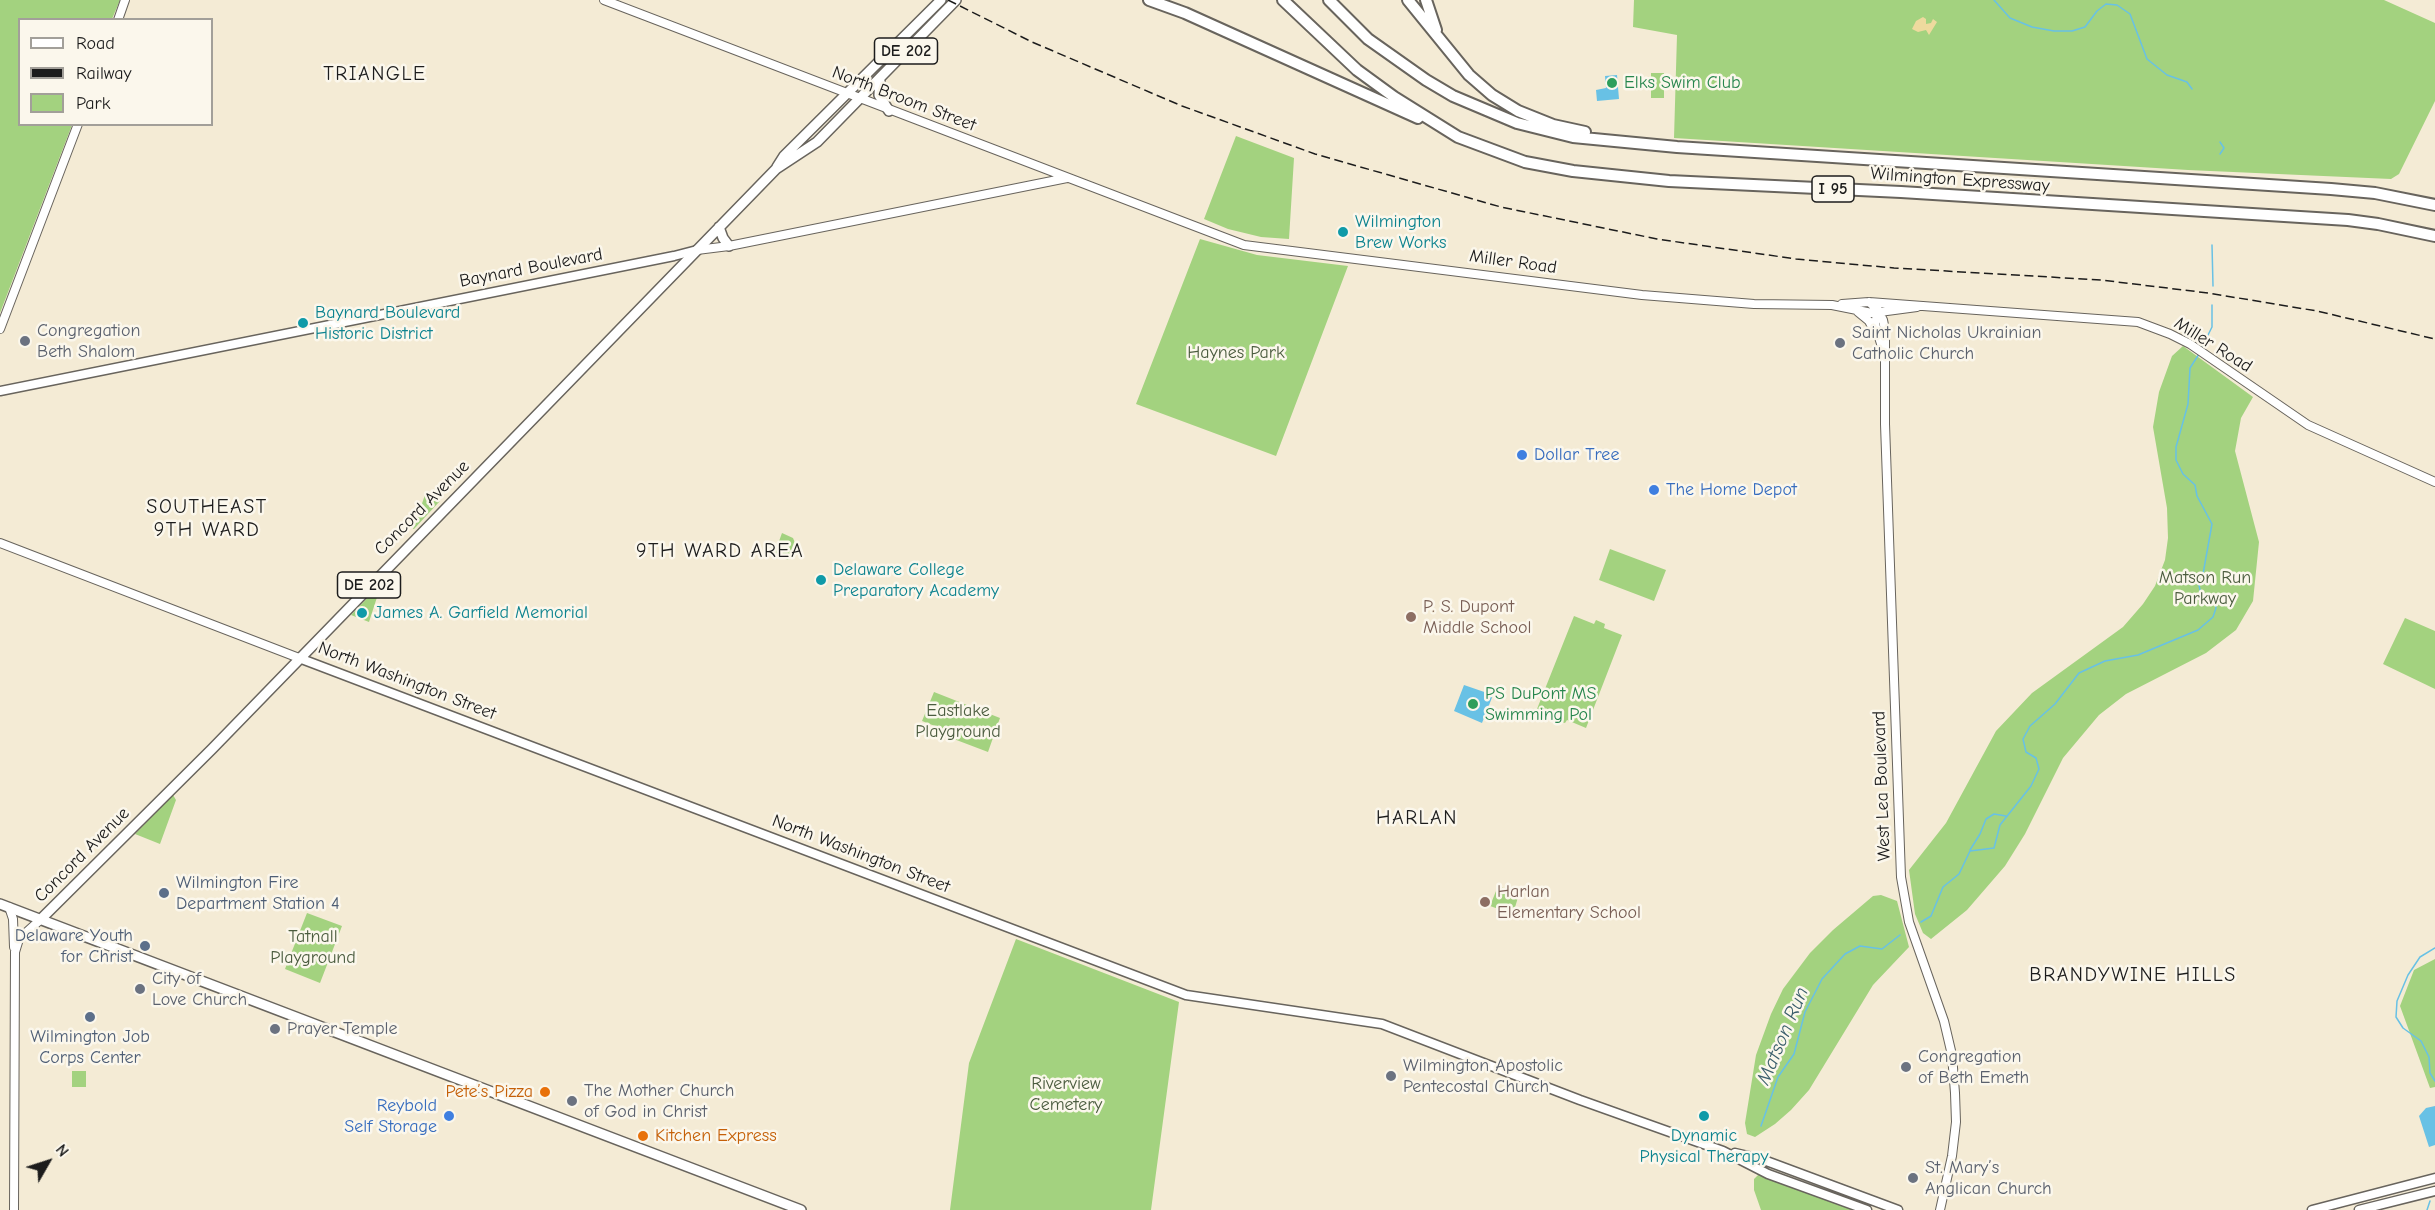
<!DOCTYPE html>
<html>
<head>
<meta charset="utf-8">
<style>
  body { margin:0 }
  #map { position:relative; width:2435px; height:1210px; overflow:hidden; background:#f4ebd5; font-family:"Comic Neue",sans-serif }
  canvas { display:block }
  .legend { position:absolute; left:18px; top:18px; width:195px; height:108px; box-sizing:border-box; background:#fbf7ec; border:2px solid #a29f99; margin:0; padding:8px 10px; list-style:none; font-size:18px; color:#1c1c1c }
  .legend li { display:flex; align-items:center; gap:12px; height:30px }
  .legend b { width:30px; border:2px solid #a29f99 }
  .north { position:absolute; left:18px; top:1132px; width:60px; height:60px; -webkit-text-stroke:4px #fbf7ec; paint-order:stroke; rotate:51deg; font-size:16px; font-weight:700; line-height:24px; text-align:center; color:#1c1c1c }
  .north::after { content:''; display:block; margin:auto; width:21px; height:27px; background:#1c1c1c; clip-path:polygon(50% 0,100% 100%,50% 72%,0 100%) }
</style>
</head>
<body>
<div id="map">
<canvas width="2435" height="1210"></canvas>
<ul class="legend">
<li><b style="height:8px;background:#fff"></b>Road</li>
<li><b style="height:8px;background:#1c1c1c"></b>Railway</li>
<li><b style="height:16px;background:#a3d27f"></b>Park</li>
</ul>
<div class="north">N</div>
</div>
<script>
const c = document.querySelector('canvas').getContext('2d');
c.lineJoin = 'round';
function fillPath(path, color) { c.fillStyle = color; c.fill(path, 'evenodd'); }
const shape = rows => new Path2D(rows.map(r => 'M' + r).join(''));
function strokePath(path, color, width, dash) { c.strokeStyle = color; c.lineWidth = width; c.lineCap = dash ? 'butt' : 'round'; c.setLineDash(dash || []); c.stroke(path); }
function write(font, color, halo, rows, align = 'center') {
  c.font = font + ' "Comic Neue",sans-serif'; c.lineWidth = 5; c.setLineDash([]); c.textBaseline = 'middle'; c.strokeStyle = halo; c.fillStyle = color; for (const [text, x, y, turn = 0] of rows) {
    c.save(); c.translate(x, y); c.rotate((+turn || 0) * Math.PI / 180); c.textAlign = isNaN(turn) ? turn : align; if (halo) c.strokeText(text, 0, 0); c.fillText(text, 0, 0); c.restore();
  }
}
fillPath(shape([
  [0,0,120,0,112,19,20,20,20,124,72,125,0,313],
  [1634,0,2384,0,2435,23,2435,101,2399,174,2391,179,2188,170,1674,138,1677,35,1633,27],
  [1651,73,1664,73,1664,98,1651,98],
  [1236,136,1294,158,1289,239,1261,237,1228,229,1204,219],
  [1200,239,1257,255,1348,266,1276,456,1136,404],
  [2183,346,2253,397,2241,418,2235,451,2259,542,2253,601,2236,630,2206,653,2126,694,2099,715,2063,758,2025,834,2005,866,1967,910,1931,939,1923,933,1915,914,1909,870,1946,823,1996,731,2032,693,2123,627,2143,604,2155,586,2165,560,2168,538,2167,508,2153,427,2159,392,2172,356],
  [425,495,440,501,414,529,413,529],
  [782,533,793,538,795,543,788,560,774,555],
  [1610,549,1666,570,1654,601,1599,580],
  [378,587,380,588,369,622,351,615],
  [1574,616,1594,624,1596,620,1605,624,1604,628,1622,635,1586,728,1567,720,1565,723,1558,721,1559,718,1537,709],
  [2405,618,2435,631,2435,689,2383,664],
  [934,692,1000,718,988,752,938,733,940,728,922,721],
  [173,795,176,800,160,844,135,834],
  [1498,886,1519,894,1513,914,1490,906],
  [1881,895,1897,901,1909,947,1873,985,1809,1090,1791,1110,1775,1124,1755,1137,1747,1134,1745,1123,1756,1055,1771,1014,1783,989,1810,953,1833,930,1873,896],
  [307,913,342,926,320,983,285,969],
  [1016,939,1179,1002,1151,1210,950,1210,969,1063],
  [2435,959,2435,1087,2430,1088,2400,1006,2414,970],
  [72,1071,86,1071,86,1087,72,1087],
  [1760,1173,1860,1210,1761,1210,1754,1190,1754,1179]
]), '#a3d27f');
fillPath(shape([
  [1923,17,1926,19,1926,24,1931,23,1933,19,1937,22,1929,35,1926,30,1918,32,1912,29,1916,21]
]), '#eeda9e');
fillPath(shape([
  [1617,75,1619,99,1597,101,1596,90,1606,88,1605,76],
  [1464,685,1493,695,1482,723,1454,711],
  [2435,1106,2435,1145,2429,1147,2419,1116,2426,1108]
]), '#68c1e5');
strokePath(shape([
  [1994,0,2010,18,2032,27,2054,31,2072,31,2085,27,2097,11,2106,4,2117,5,2130,14,2147,59,2167,75,2187,82,2192,89],
  [2220,154,2224,148,2220,142],
  [2212,245,2213,286],
  [2201,349,2212,327,2212,305],
  [1970,850,1980,834,1986,819,1994,814,2006,816],
  [1921,922,1931,916,1943,887,1959,874,1970,851,1994,848,2000,825,2031,786,2039,769,2036,758,2026,752,2023,739,2030,726,2055,704,2079,673,2105,661,2138,655,2198,630,2213,617,2216,608,2215,604,2201,595,2199,585,2203,574,2212,524,2197,496,2195,485,2183,474,2176,460,2176,447,2188,404,2190,368,2199,354],
  [2435,948,2420,957,2408,975,2397,1001,2396,1017,2403,1028,2421,1041,2429,1057,2430,1073,2435,1081],
  [1761,1126,1778,1077,1794,1054,1805,1012,1822,979,1845,954,1860,946,1882,949,1900,935],
  [2427,1210,2430,1201]
]), '#68c1e5', 1.5);
const tertiary = shape([
  [604,0,1244,245,1642,295,1754,304,1832,305,1872,313,1917,307],
  [118,20,125,0],
  [697,250,729,246,1067,178],
  [1869,302,1878,310,1883,320,1885,330,1885,424,1901,877,1909,922,1944,1021,1952,1055,1955,1093,1956,1122,1952,1156,1940,1210],
  [1842,304,1869,302,2138,322,2170,334,2190,344,2308,425,2435,482],
  [1878,310,1875,324,1882,347],
  [1858,312,1869,321,1875,332],
  [0,329,78,124],
  [0,543,299,658],
  [9,907,13,919,14,947],
  [14,1210,15,952,19,939,40,920]
]);
const secondary = shape([
  [0,391,674,256,697,250],
  [299,658,1186,995,1382,1024,1580,1100,1723,1151,1768,1174,1867,1210],
  [1735,1153,1761,1159,1898,1210],
  [2312,1210,2435,1178],
  [2359,1210,2435,1191]
]);
const primary = shape([
  [880,78,879,95,889,111],
  [777,167,784,156,941,0],
  [719,227,723,238,729,246],
  [0,904,801,1210],
  [40,920,212,749,776,169,817,142,956,0]
]);
const motorway = shape([
  [1149,0,1185,13,1418,118],
  [1283,0,1357,70,1394,97,1458,137,1525,162,1573,171,1669,181,1901,192,2348,220,2378,224,2435,236],
  [1329,0,1368,39,1426,80,1453,96,1517,123,1573,137,1677,147,2331,189,2375,193,2435,205],
  [1408,0,1469,75,1492,95,1518,111,1553,125,1585,132],
  [1426,0,1436,30]
]);
strokePath(tertiary, '#68645d', 10);
strokePath(secondary, '#68645d', 11);
strokePath(primary, '#68645d', 12);
strokePath(motorway, '#68645d', 14);
strokePath(tertiary, '#fff', 8);
strokePath(secondary, '#fff', 8);
strokePath(primary, '#fff', 9);
strokePath(motorway, '#fff', 10);
strokePath(shape([
  [948,0,1032,42,1182,106,1315,154,1501,207,1657,239,1796,259,1894,268,2101,280,2208,293,2317,311,2435,339]
]), '#1c1c1c', 1.5, [9, 4.5]);
for (const [x, y, r, color] of [
  [1612,83,6,"#2e9e5b"],
  [1343,232,6,"#0f9aa8"],
  [303,323,6,"#0f9aa8"],
  [25,341,6,"#6b7280"],
  [1840,343,6,"#6b7280"],
  [1522,455,6,"#3f7fe0"],
  [1654,490,6,"#3f7fe0"],
  [821,580,6,"#0f9aa8"],
  [362,613,6,"#0f9aa8"],
  [1411,617,6,"#8d6e63"],
  [1473,704,6,"#2e9e5b"],
  [164,893,6,"#5c6f8a"],
  [1485,902,6,"#8d6e63"],
  [145,946,6,"#5c6f8a"],
  [140,989,6,"#6b7280"],
  [90,1017,6,"#5c6f8a"],
  [275,1029,6,"#6b7280"],
  [1906,1067,6,"#6b7280"],
  [1391,1076,6,"#6b7280"],
  [545,1092,6,"#e8710a"],
  [572,1101,6,"#6b7280"],
  [449,1116,6,"#3f7fe0"],
  [1704,1116,6,"#0f9aa8"],
  [643,1136,6,"#e8710a"],
  [1913,1178,6,"#6b7280"]
]) { const dot = new Path2D(); dot.arc(x, y, r, 0, 2 * Math.PI); c.fillStyle = color; c.fill(dot); strokePath(dot, '#fbf7ec', 2); }
for (const [x, y, w] of [
  [906,51,63],
  [1833,189,42],
  [369,585,63]
]) { const box = new Path2D(); box.roundRect(x - w / 2, y - 13, w, 26, 4.5); c.fillStyle = '#fbf7ec'; c.fill(box); strokePath(box, '#1c1c1c', 1.5); }
write('bold 16px', '#1c1c1c', null, [
  ["DE 202",906,51],
  ["I 95",1833,189],
  ["DE 202",369,585]
]);
write('18px', '#27864d', '#fbf7ec', [
  ["Elks Swim Club",1624,83],
  ["PS DuPont MS",1485,694],
  ["Swimming Pol",1485,715]
], 'left');
write('18px', '#1c1c1c', '#fbf7ec', [
  ["North Broom Street",904,99,21],
  ["Wilmington Expressway",1960,180,4],
  ["Miller Road",1513,262,8],
  ["Baynard Boulevard",531,268,-11],
  ["Miller Road",2213,345,32],
  ["Concord Avenue",422,508,-45],
  ["North Washington Street",407,681,21],
  ["West Lea Boulevard",1882,786,-92],
  ["North Washington Street",861,854,21],
  ["Concord Avenue",82,855,-45]
]);
write('18px', '#0d838f', '#fbf7ec', [
  ["Wilmington",1355,222],
  ["Brew Works",1355,243],
  ["Baynard Boulevard",315,313],
  ["Historic District",315,334],
  ["Delaware College",833,570],
  ["Preparatory Academy",833,591],
  ["James A. Garfield Memorial",374,613],
  ["Dynamic",1704,1136,"center"],
  ["Physical Therapy",1704,1157,"center"]
], 'left');
write('18px', '#5b616d', '#fbf7ec', [
  ["Congregation",37,331],
  ["Beth Shalom",37,352],
  ["Saint Nicholas Ukrainian",1852,333],
  ["Catholic Church",1852,354],
  ["City of",152,979],
  ["Love Church",152,1000],
  ["Prayer Temple",287,1029],
  ["Congregation",1918,1057],
  ["of Beth Emeth",1918,1078],
  ["Wilmington Apostolic",1403,1066],
  ["Pentecostal Church",1403,1087],
  ["The Mother Church",584,1091],
  ["of God in Christ",584,1112],
  ["St. Mary’s",1925,1168],
  ["Anglican Church",1925,1189]
], 'left');
write('18px', '#4b5c3f', '#fbf7ec', [
  ["Haynes Park",1236,353],
  ["Matson Run",2205,578],
  ["Parkway",2205,599],
  ["Eastlake",958,711],
  ["Playground",958,732],
  ["Tatnall",313,937],
  ["Playground",313,958],
  ["Riverview",1066,1084],
  ["Cemetery",1066,1105]
]);
write('18px', '#366cbe', '#fbf7ec', [
  ["Dollar Tree",1534,455],
  ["The Home Depot",1666,490],
  ["Reybold",437,1106,"right"],
  ["Self Storage",437,1127,"right"]
], 'left');
write('18px', '#785e54', '#fbf7ec', [
  ["P. S. Dupont",1423,607],
  ["Middle School",1423,628],
  ["Harlan",1497,892],
  ["Elementary School",1497,913]
], 'left');
write('18px', '#4e5e75', '#fbf7ec', [
  ["Wilmington Fire",176,883],
  ["Department Station 4",176,904],
  ["Delaware Youth",133,936,"right"],
  ["for Christ",133,957,"right"],
  ["Wilmington Job",90,1037,"center"],
  ["Corps Center",90,1058,"center"]
], 'left');
write('18px', '#c56008', '#fbf7ec', [
  ["Pete’s Pizza",533,1092],
  ["Kitchen Express",655,1136,"left"]
], 'right');
c.letterSpacing = '1.5px';
write('20px', '#1c1c1c', '#fbf7ec', [
  ["TRIANGLE",375,74],
  ["SOUTHEAST",207,507],
  ["9TH WARD",207,530],
  ["9TH WARD AREA",720,551],
  ["HARLAN",1417,818],
  ["BRANDYWINE HILLS",2133,975]
]);
c.letterSpacing = '0px';
write('italic 20px', '#3a5e6c', '#fbf7ec', [
  ["Matson Run",1783,1036,-67]
]);
</script>
</body>
</html>
